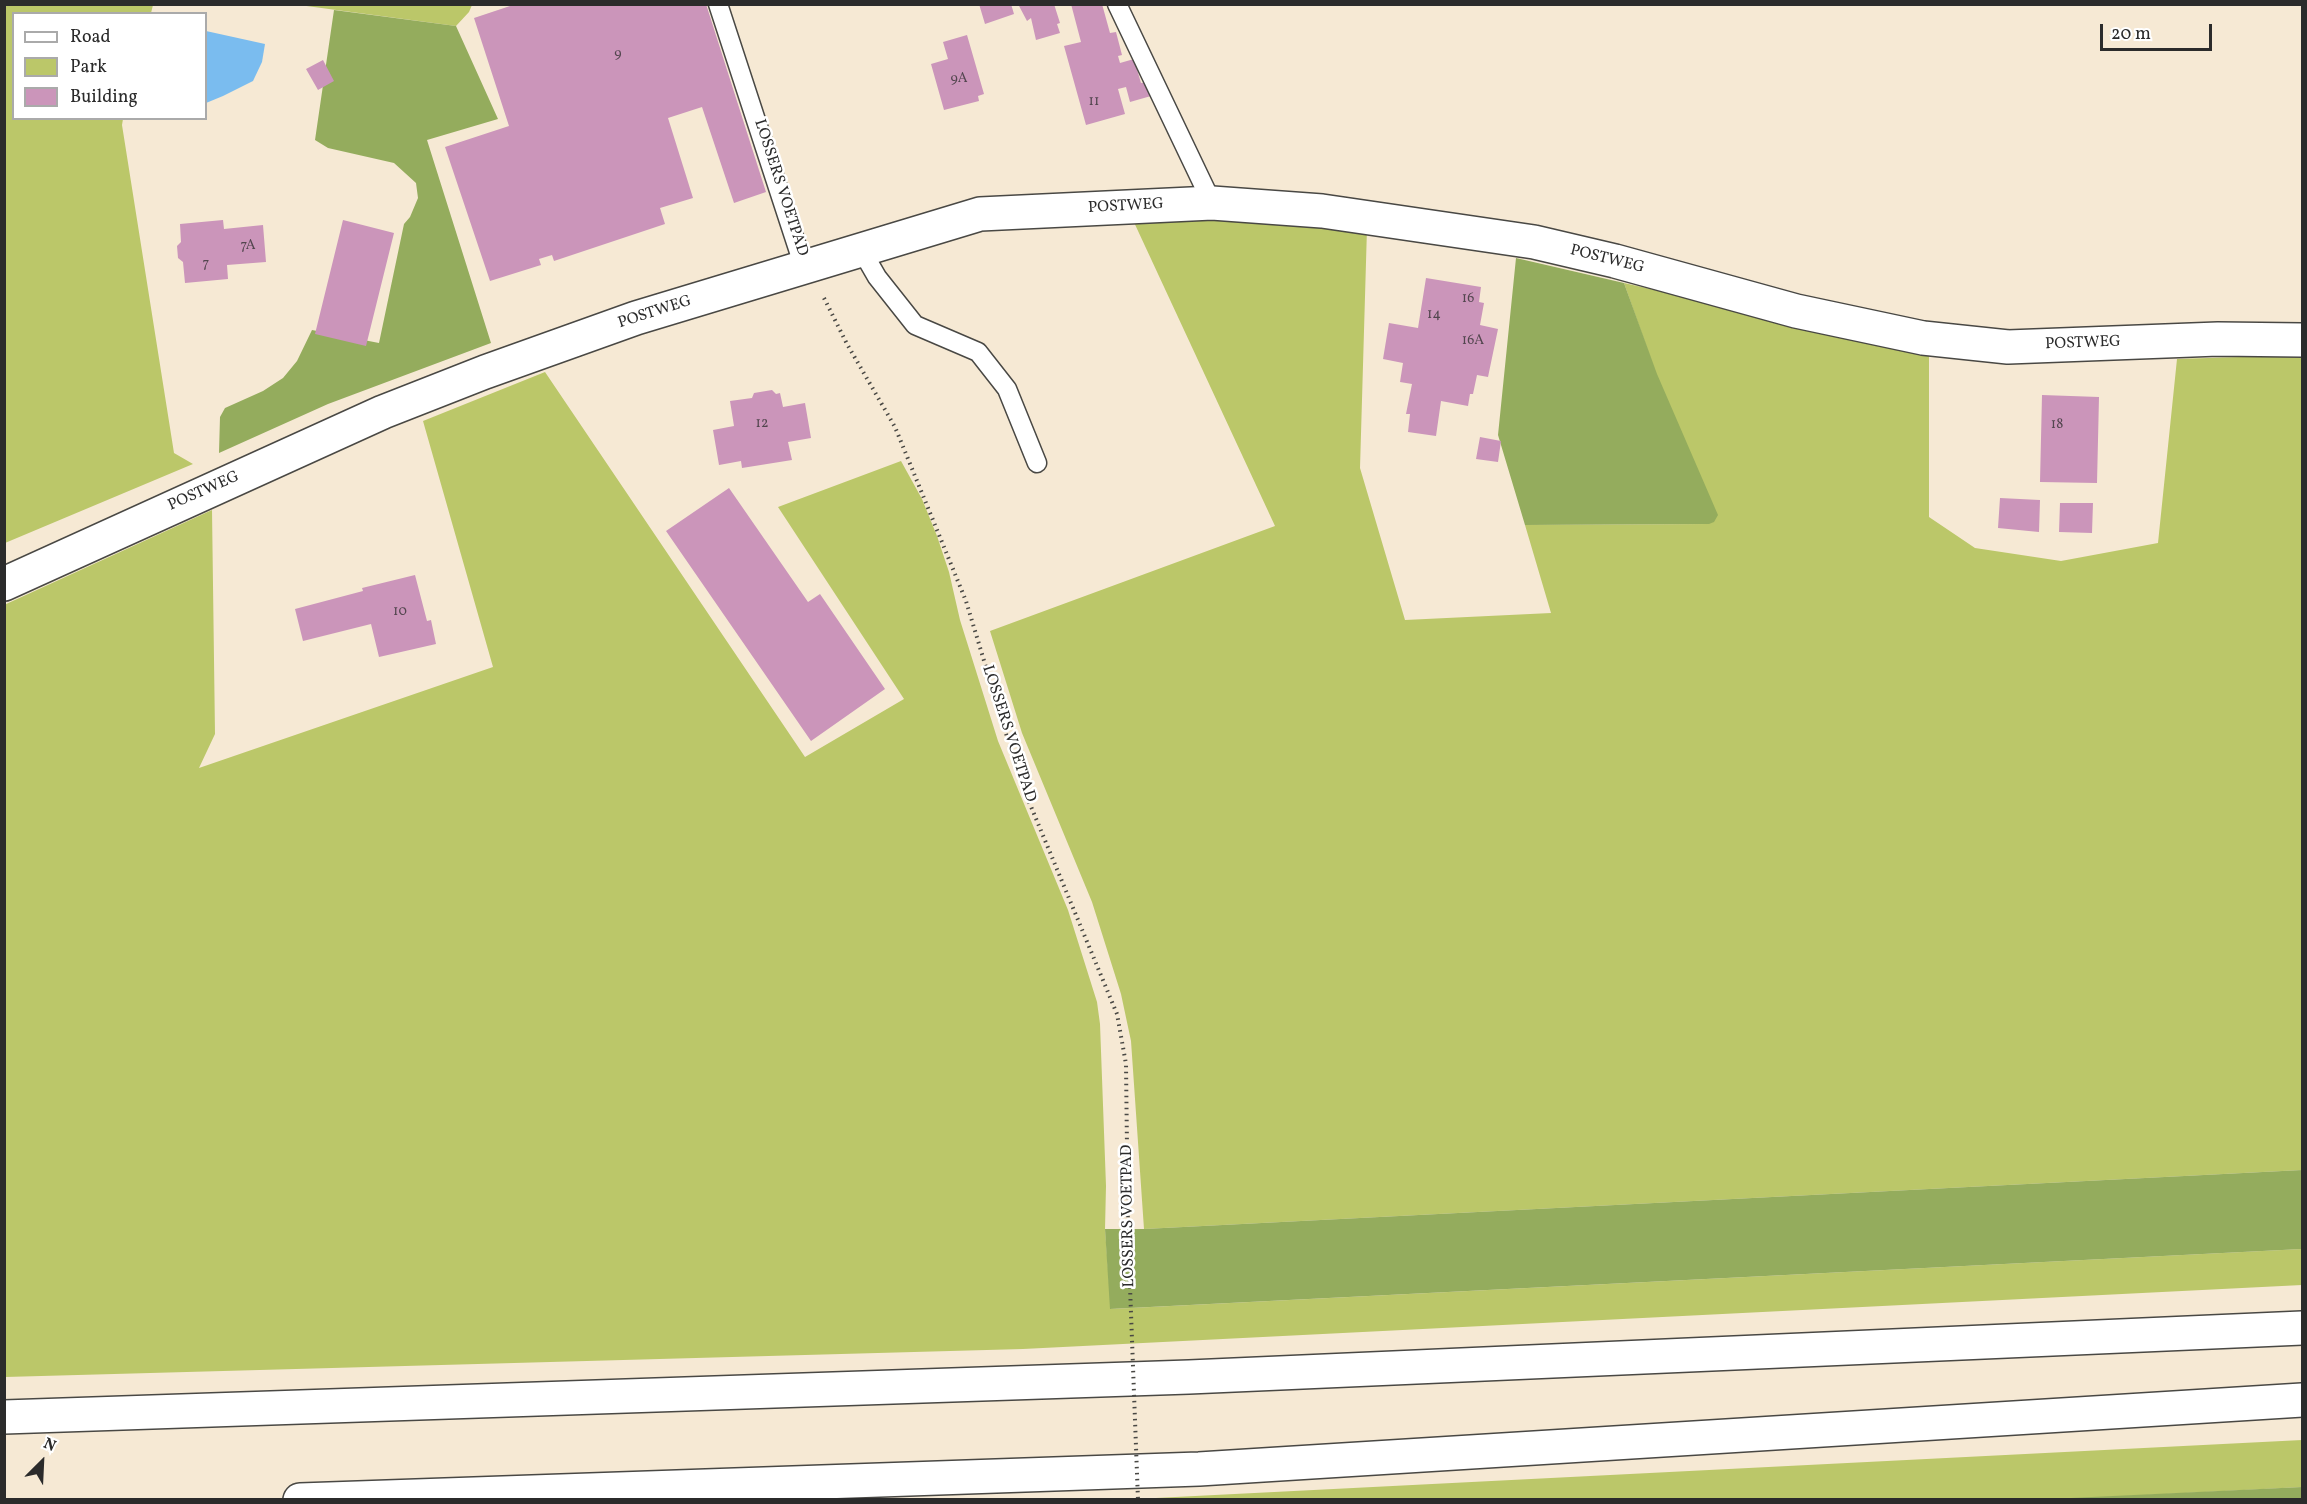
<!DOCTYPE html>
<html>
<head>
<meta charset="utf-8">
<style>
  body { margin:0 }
  #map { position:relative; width:2307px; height:1504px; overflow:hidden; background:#f6e9d4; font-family:Vollkorn,serif }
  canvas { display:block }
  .frame { position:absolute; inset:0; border:6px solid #2b2b2b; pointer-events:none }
  .legend { position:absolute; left:12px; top:12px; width:195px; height:108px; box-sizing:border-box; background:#fff; border:2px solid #aaa; margin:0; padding:8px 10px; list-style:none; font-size:18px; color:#2b2b2b }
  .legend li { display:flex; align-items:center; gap:12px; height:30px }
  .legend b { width:30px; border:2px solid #aaa }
  .north { position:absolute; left:12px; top:1432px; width:60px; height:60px; -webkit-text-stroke:4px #fff; paint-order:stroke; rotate:24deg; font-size:16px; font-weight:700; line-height:24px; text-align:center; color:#2b2b2b }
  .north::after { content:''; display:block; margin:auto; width:21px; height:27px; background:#2b2b2b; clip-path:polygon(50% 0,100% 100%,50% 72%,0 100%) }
  .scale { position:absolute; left:2100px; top:24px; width:112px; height:27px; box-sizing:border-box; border:3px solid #2b2b2b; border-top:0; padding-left:8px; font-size:18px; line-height:21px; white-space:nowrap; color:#2b2b2b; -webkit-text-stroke:4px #fff; paint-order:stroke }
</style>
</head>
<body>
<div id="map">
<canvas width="2307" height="1504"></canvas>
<div class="frame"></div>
<ul class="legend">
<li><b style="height:8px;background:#fff"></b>Road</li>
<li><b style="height:16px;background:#bbc769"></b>Park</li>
<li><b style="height:16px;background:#cb95ba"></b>Building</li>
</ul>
<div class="north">N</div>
<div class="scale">20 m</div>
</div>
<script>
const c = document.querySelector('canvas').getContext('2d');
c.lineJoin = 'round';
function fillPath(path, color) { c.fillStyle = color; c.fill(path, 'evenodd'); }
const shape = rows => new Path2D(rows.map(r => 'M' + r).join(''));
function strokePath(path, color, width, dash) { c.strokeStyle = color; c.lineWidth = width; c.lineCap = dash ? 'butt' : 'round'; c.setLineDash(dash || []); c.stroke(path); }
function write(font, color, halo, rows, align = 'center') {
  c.font = font + ' Vollkorn,serif'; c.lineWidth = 5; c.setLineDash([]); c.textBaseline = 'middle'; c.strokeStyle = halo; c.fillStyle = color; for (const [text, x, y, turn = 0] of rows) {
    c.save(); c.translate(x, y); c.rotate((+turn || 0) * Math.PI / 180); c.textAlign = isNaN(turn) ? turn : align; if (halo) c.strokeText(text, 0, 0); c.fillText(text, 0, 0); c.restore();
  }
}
fillPath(shape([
  [5,4,153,5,151,13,14,14,14,118,123,119,122,125,174,453,193,464,5,543],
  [299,5,472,5,469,12,456,26],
  [1196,212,1367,228,1360,468,1405,620,1551,613,1525,525,1709,524,1624,283,1929,352,1929,517,1975,548,2061,561,2158,543,2177,359,2302,355,2302,1170,1144,1229,1131,1041,1121,994,1092,902,1022,733,990,631,1275,526,1132,218],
  [545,372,805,757,904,699,778,507,901,461,922,499,937,536,949,572,960,620,998,741,1068,910,1097,1002,1100,1024,1106,1186,1105,1229,1111,1309,2302,1249,2302,1285,1023,1349,5,1377,4,605,212,510,215,734,199,768,493,667,423,421],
  [2302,1440,2302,1487,2050,1500,1116,1500]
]), '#bbc769');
fillPath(shape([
  [334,10,456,26,498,119,427,140,491,343,328,404,219,453,220,417,225,408,263,391,283,378,297,361,312,330,379,343,404,224,410,217,418,198,416,183,394,163,328,148,315,140],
  [1516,258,1624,283,1657,374,1718,515,1714,522,1709,524,1525,525,1498,435],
  [2302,1170,2302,1249,1110,1309,1105,1229,1144,1229],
  [2302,1487,2302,1499,2050,1499]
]), '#94ac5d');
fillPath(shape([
  [206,31,265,44,262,62,253,81,223,96,206,103]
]), '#7abcef');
fillPath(shape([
  [516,4,706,4,766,192,734,203,702,107,668,118,693,198,660,208,665,224,554,261,552,255,539,259,541,265,490,281,445,147,509,126,474,18],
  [979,4,1011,4,1014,14,985,24],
  [1018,4,1054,4,1060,23,1057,24,1060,33,1036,40,1031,18,1027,21],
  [1071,4,1102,4,1110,33,1116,32,1122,55,1118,56,1120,63,1134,59,1141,83,1147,82,1151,96,1130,102,1126,87,1118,89,1125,114,1086,125,1064,46,1081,42],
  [967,35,984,94,978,96,979,101,944,110,931,64,948,59,943,42],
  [323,60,334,81,318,90,306,69],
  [223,220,224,229,263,225,266,262,227,265,228,279,185,283,183,262,178,258,177,246,181,242,180,224],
  [343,220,394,233,366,346,315,334],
  [1426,278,1481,287,1479,302,1484,303,1480,325,1498,329,1488,377,1477,375,1473,394,1470,394,1468,406,1441,401,1436,436,1408,432,1410,414,1406,414,1412,384,1400,382,1403,363,1383,359,1389,323,1418,328],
  [772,390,776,394,780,393,783,407,805,403,811,438,788,442,792,460,742,468,741,461,719,465,713,430,734,426,730,401,752,398,754,393],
  [2042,395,2099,397,2097,483,2040,482],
  [1480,437,1501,441,1498,462,1476,459],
  [729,488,808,602,820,594,885,689,811,741,666,531],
  [2000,498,2040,500,2039,532,1998,528],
  [2060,503,2093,503,2092,533,2059,532],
  [415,575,427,621,431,620,436,644,379,657,371,624,303,641,295,609,363,591,362,588]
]), '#cb95ba');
const service = shape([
  [718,4,800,255,808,267],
  [1117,4,1212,203],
  [862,251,877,277,915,325,978,352,1007,389,1037,463]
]);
const minor = shape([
  [4,584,383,412,485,372,636,318,980,214,1212,203,1322,211,1534,242,1615,261,1796,311,1923,338,2008,347,2218,339,2302,340]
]);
const motorway = shape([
  [4,1417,1189,1377,2302,1328],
  [300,1500,1199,1469,2302,1400]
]);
strokePath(service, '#494844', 21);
strokePath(minor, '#494844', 36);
strokePath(motorway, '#494844', 36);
strokePath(shape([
  [824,298,847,344,895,427,966,601,1020,780,1117,1014,1126,1064,1128,1233]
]), '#494844', 4, [1.5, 4.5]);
strokePath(service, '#fff', 18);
strokePath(minor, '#fff', 33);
strokePath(motorway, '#fff', 33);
strokePath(shape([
  [1128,1233,1138,1500]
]), '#494844', 4, [1.5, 4.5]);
write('14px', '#53464f', null, [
  ["9",618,54],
  ["9A",959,79],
  ["11",1094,102],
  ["7A",248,246],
  ["7",206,264],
  ["16",1468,299],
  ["14",1434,315],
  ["16A",1473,341],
  ["12",762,424],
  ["18",2057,425],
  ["10",400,612]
]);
write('16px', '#2b2b2b', '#fff', [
  ["LOSSERS VOETPAD",780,188,72],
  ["POSTWEG",1126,207,-3],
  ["POSTWEG",1607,260,14],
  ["POSTWEG",655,313,-18],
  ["POSTWEG",2083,344,-2],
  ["POSTWEG",204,492,-24],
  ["LOSSERS VOETPAD",1008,734,72],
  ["LOSSERS VOETPAD",1129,1216,-91]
]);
</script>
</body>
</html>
